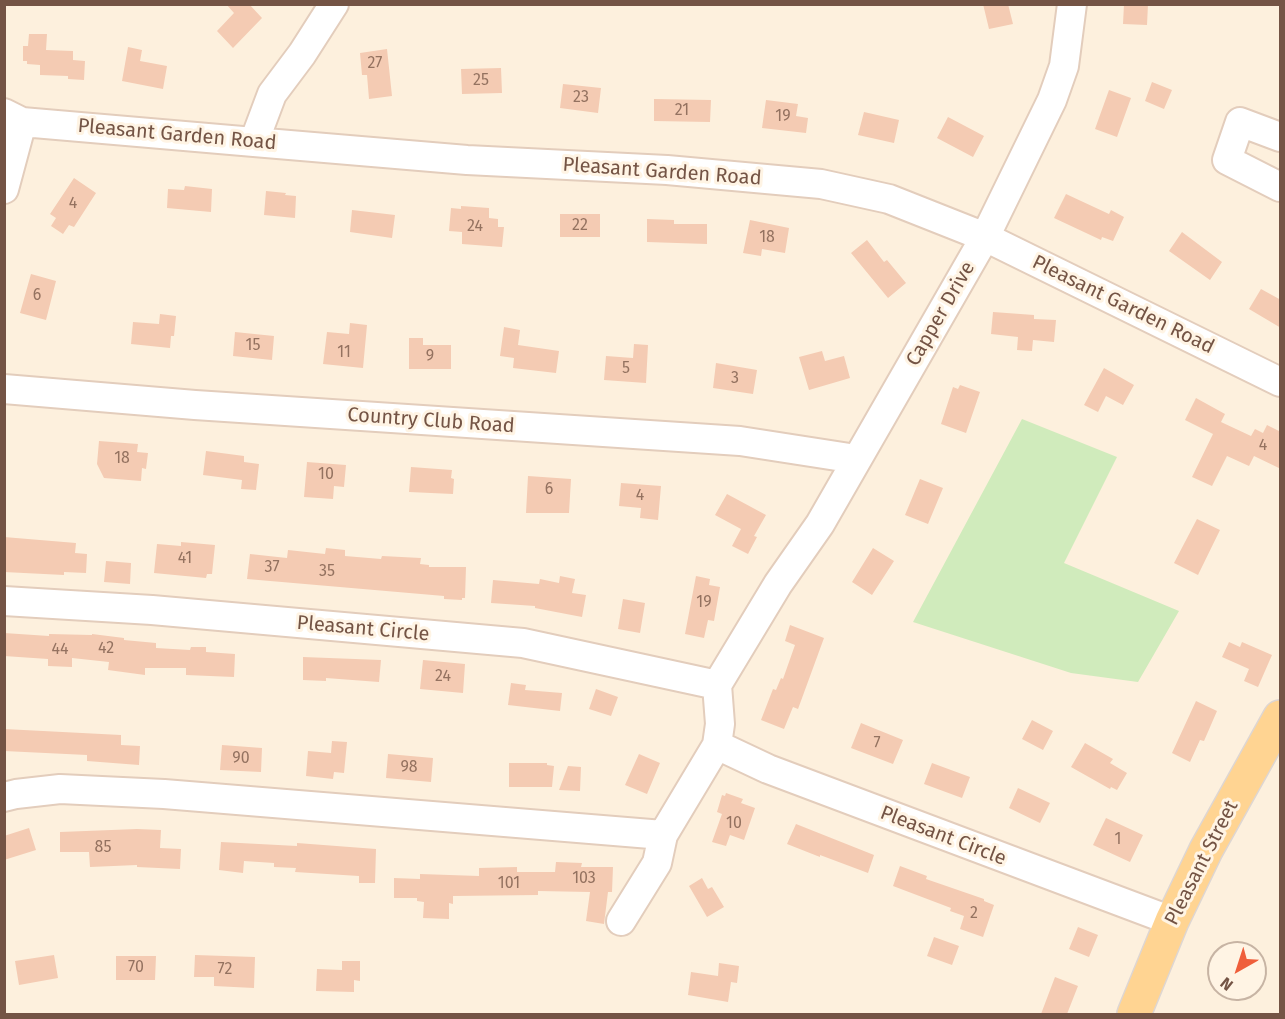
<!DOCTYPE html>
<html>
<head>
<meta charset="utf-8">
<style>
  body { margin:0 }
  #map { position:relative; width:1285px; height:1019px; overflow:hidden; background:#fdf0dd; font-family:"Fira Sans",sans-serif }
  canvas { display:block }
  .frame { position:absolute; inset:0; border:6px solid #745445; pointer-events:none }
  .north { position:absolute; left:1207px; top:941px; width:60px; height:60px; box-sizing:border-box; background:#fff4e4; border:2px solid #c7b4a4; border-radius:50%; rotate:219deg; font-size:16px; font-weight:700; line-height:24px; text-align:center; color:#745445 }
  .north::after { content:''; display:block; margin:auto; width:21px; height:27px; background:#ef5e3a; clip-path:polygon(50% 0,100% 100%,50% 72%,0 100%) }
</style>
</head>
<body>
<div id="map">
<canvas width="1285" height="1019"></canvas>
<div class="frame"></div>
<div class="north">N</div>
</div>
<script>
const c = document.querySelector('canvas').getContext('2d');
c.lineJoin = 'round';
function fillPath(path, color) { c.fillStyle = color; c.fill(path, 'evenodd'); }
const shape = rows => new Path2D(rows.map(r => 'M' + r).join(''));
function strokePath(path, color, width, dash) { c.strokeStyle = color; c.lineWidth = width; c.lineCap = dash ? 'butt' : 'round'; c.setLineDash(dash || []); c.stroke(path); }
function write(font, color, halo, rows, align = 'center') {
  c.font = font + ' "Fira Sans",sans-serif'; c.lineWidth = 6; c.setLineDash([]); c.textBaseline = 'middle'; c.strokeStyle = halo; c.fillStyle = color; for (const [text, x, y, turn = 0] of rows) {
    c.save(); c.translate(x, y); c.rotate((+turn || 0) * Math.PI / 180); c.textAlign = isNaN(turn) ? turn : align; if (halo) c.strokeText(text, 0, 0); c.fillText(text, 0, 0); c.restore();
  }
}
fillPath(shape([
  [1022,419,1117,457,1064,563,1179,611,1138,682,1071,673,913,622]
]), '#d0ebbc');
fillPath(shape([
  [226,4,249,4,262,18,233,48,217,31,234,13],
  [983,4,1008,4,1013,24,989,29],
  [1124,4,1148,4,1147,25,1123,24],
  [29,34,47,34,46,50,73,51,73,60,85,61,84,80,68,79,68,76,40,75,40,65,27,64,27,61,23,61,23,46,28,46],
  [128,47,142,50,140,61,167,66,163,89,122,81],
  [387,49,392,96,369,99,367,75,362,75,360,53],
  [501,68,502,93,462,94,461,69],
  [1152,82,1172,90,1164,109,1145,101],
  [563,84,601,88,598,113,560,108],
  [1109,90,1131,98,1117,137,1095,129],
  [654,99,711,100,710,122,654,121],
  [766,100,798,104,796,116,808,118,806,133,762,128],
  [864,112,899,120,894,143,858,135],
  [948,117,984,136,973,157,937,138],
  [74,178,96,193,74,227,69,225,63,234,51,226,56,218,50,214],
  [185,186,212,189,211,212,167,208,168,189,184,190],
  [266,191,286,193,285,195,296,196,295,218,264,215],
  [1066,194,1109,214,1111,210,1124,217,1113,241,1102,237,1101,240,1054,218],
  [461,206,489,208,489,218,498,219,498,227,504,227,502,247,462,244,462,232,449,231,451,208,461,209],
  [352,210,395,215,392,238,350,232],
  [560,214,600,214,600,237,560,237],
  [647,219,674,220,674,224,707,224,707,244,647,242],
  [750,220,789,228,785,253,762,249,761,256,743,253],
  [1182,232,1222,262,1210,280,1169,251],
  [867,240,884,262,887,260,906,283,888,298,851,253],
  [31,274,56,281,46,320,20,313],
  [1261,289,1281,300,1281,328,1249,309],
  [993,312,1034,315,1034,319,1056,320,1054,342,1033,340,1032,351,1017,350,1018,337,991,334],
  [160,314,176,316,174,336,171,336,170,348,131,344,133,322,159,324],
  [350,323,367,325,363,368,323,364,327,332,349,334],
  [504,327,520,330,518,345,559,351,556,373,513,368,514,358,500,356],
  [235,332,274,336,272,360,233,356],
  [409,338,423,338,423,345,451,345,451,369,409,369],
  [634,344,648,345,646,383,604,380,606,356,633,358],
  [822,351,825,361,844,356,850,378,809,390,799,357],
  [716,363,757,370,753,394,713,388],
  [1104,368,1134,385,1123,405,1106,396,1098,412,1084,405],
  [960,385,980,392,966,433,941,424,953,387,958,389],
  [1196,398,1225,414,1221,422,1251,436,1255,429,1263,433,1267,425,1281,432,1281,469,1254,456,1249,466,1227,456,1212,486,1192,477,1213,434,1185,420],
  [99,441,138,444,137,452,148,453,146,469,142,468,141,481,104,478,97,464],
  [206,451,244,456,244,462,259,464,256,490,241,489,242,480,203,475],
  [307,462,346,465,344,487,334,486,333,499,304,497],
  [411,467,452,470,451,478,454,479,453,494,409,492],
  [528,476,571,479,569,513,526,513],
  [920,479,943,488,928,524,905,515],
  [621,483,661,486,658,520,640,518,641,508,619,506],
  [727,494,766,515,754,536,757,537,748,554,732,546,741,529,715,515],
  [1197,519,1220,530,1198,575,1174,563],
  [4,537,76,543,75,553,87,554,86,573,64,572,64,575,4,572],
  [181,542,215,545,212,574,207,574,206,578,154,573,157,544,181,546],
  [326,548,345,550,345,556,381,559,382,556,421,558,420,564,429,565,429,567,466,567,465,598,462,598,462,600,444,599,444,596,247,579,250,554,287,558,288,550,325,554],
  [873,548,894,561,872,595,852,582],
  [106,561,131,563,130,584,104,582],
  [560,576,575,579,572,593,586,595,582,617,535,608,535,606,491,603,493,580,539,584,540,579,559,583],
  [696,576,710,579,709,585,720,587,714,621,708,620,704,638,685,634],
  [623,599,645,603,640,633,618,629],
  [790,625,824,638,798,709,793,707,784,729,761,720,773,689,776,690,781,678,783,679,795,645,785,641],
  [4,633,49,636,49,634,92,635,92,634,124,638,124,640,156,643,156,648,190,650,191,647,206,647,206,652,235,654,234,677,186,675,186,668,145,668,145,675,108,670,109,662,72,658,72,667,48,666,48,659,4,656],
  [1229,642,1240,647,1242,642,1272,655,1258,687,1244,681,1249,669,1222,657],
  [303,657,381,660,379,682,326,678,326,681,303,680],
  [423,660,465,664,463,693,420,689],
  [511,683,526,685,525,690,562,693,560,711,508,705],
  [596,689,618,697,611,716,589,709],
  [1196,701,1217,711,1204,741,1200,740,1190,762,1172,753],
  [1032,720,1053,731,1043,750,1022,739],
  [861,723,903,740,893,764,851,748],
  [4,729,121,735,121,745,140,746,139,765,87,761,87,755,4,751],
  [332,741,347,742,344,773,334,772,333,779,306,776,308,751,331,753],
  [1085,743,1113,759,1110,763,1127,773,1117,790,1111,787,1110,789,1071,767],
  [222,745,262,748,261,772,220,770],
  [388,754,433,758,431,782,386,778],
  [639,754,660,763,647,794,625,785],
  [509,763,547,763,547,765,554,766,552,787,509,787],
  [932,763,970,777,962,798,924,784],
  [568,766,581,767,580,791,559,790],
  [1018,788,1050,803,1040,823,1009,808],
  [726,793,743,799,741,803,755,808,744,840,730,835,726,846,712,842,722,814,717,812,722,795,725,796],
  [1106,818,1143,835,1130,862,1093,845],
  [796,824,874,855,868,873,820,855,820,857,787,844],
  [29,828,36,850,4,860,4,836],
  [137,829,161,830,160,848,181,849,180,869,137,867,137,865,90,867,89,852,60,852,60,832],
  [221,842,297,846,297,843,376,849,375,883,359,883,359,876,295,872,296,868,274,867,274,863,244,861,243,873,219,870],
  [556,862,582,863,581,867,613,867,612,892,608,892,604,924,586,921,590,892,538,891,538,895,453,896,453,904,449,903,449,919,423,918,424,902,417,901,417,898,394,898,394,878,420,879,420,874,479,876,479,868,517,867,517,872,555,872],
  [900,866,927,876,926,879,984,899,984,901,994,905,983,937,960,929,964,916,950,911,951,908,893,886],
  [702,878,708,889,712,887,724,907,707,917,689,886],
  [1078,927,1098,935,1089,957,1069,949],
  [934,937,959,946,952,965,927,956],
  [54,955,58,978,19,985,15,961],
  [195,955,255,957,254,988,214,986,214,977,194,977],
  [116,956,156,956,155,980,116,980],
  [342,961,360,961,360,981,354,980,354,992,316,991,317,969,342,970],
  [719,963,739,966,737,983,731,982,728,1002,688,995,691,972,718,976],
  [1055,977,1078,986,1067,1014,1041,1014]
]), '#f4cbb3');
const minor = shape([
  [4,113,22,122,254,142,467,160,667,170,821,184,889,199,985,237,1280,382],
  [1280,137,1240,122,1227,160,1280,187],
  [254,142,272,94,302,54,334,4],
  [4,189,22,122],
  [4,389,195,405,740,441,856,459],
  [4,601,152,610,523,643,717,685,720,724,717,745,663,835,164,794,60,789,16,794,4,797],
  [717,685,778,584,820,524,985,237,1052,100,1064,66,1072,4],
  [717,745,768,769,1172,921],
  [621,921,657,863,663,835]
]);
const major = shape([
  [1134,1014,1172,921,1206,850,1280,717]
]);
strokePath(minor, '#e3cdbc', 32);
strokePath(major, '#ded6d2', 36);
strokePath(minor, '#fff', 28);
strokePath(major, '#ffd492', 33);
write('16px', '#947260', null, [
  ["27",375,64],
  ["25",481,81],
  ["23",581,98],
  ["21",682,111],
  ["19",783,117],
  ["4",73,204],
  ["22",580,226],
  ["24",475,227],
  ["18",767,238],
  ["6",37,296],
  ["15",253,346],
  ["11",344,353],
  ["9",430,357],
  ["5",626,369],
  ["3",735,379],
  ["4",1263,446],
  ["18",122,459],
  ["10",326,475],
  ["6",549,490],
  ["4",640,496],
  ["41",185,559],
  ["37",272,568],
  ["35",327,572],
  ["19",704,603],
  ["42",106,649],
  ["44",60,650],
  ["24",443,677],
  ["7",877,744],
  ["90",241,759],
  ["98",409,768],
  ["10",734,824],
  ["1",1118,840],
  ["85",103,848],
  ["103",584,879],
  ["101",509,884],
  ["2",974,914],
  ["70",136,968],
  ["72",225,970]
]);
write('20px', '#745445', '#fff4e4', [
  ["Pleasant Garden Road",177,135,5],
  ["Pleasant Garden Road",662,172,4],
  ["Pleasant Garden Road",1123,305,26],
  ["Capper Drive",941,314,-60],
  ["Country Club Road",431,421,4],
  ["Pleasant Circle",363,629,5],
  ["Pleasant Circle",943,836,21],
  ["Pleasant Street",1202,863,-63]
]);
</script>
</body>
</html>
